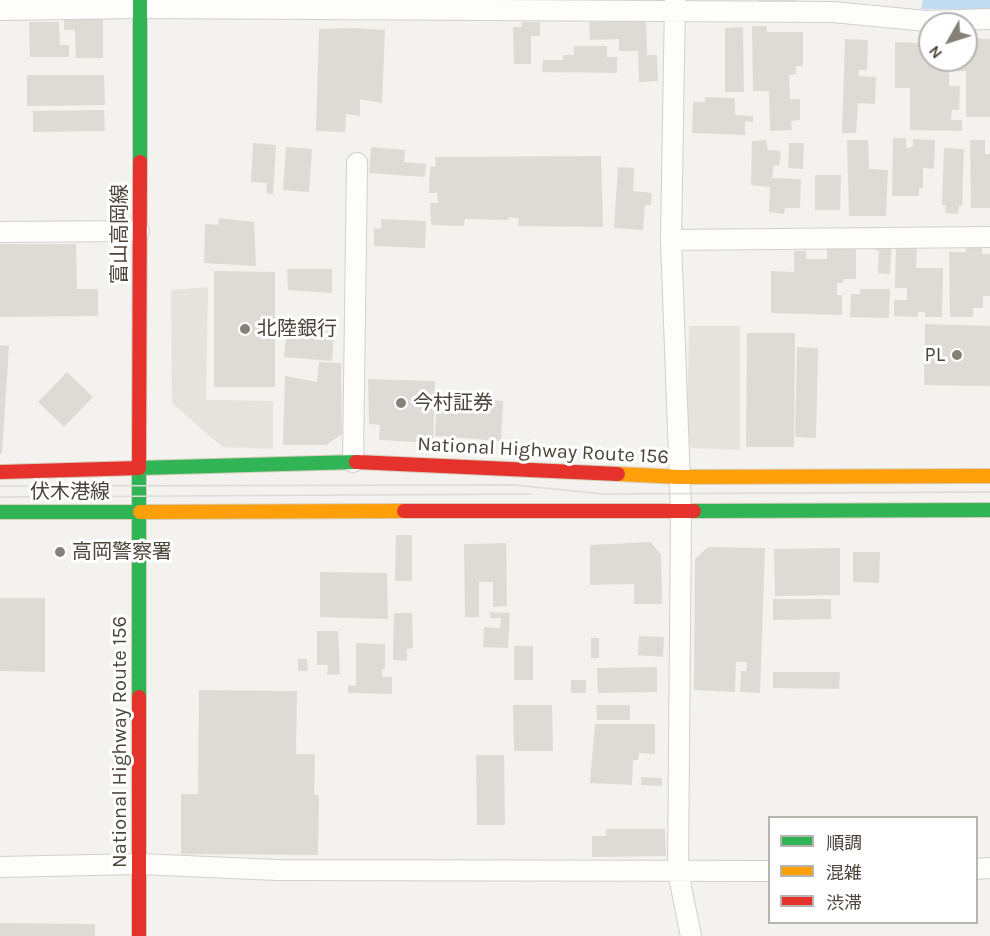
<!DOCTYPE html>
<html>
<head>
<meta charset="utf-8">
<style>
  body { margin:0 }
  #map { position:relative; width:990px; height:936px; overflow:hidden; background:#f4f2ee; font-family:Karla,"Noto Sans JP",sans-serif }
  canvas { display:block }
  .legend { position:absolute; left:768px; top:816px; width:210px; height:108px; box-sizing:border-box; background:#fff; border:2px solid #b7b4b0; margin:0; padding:8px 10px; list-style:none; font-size:18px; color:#4b4439 }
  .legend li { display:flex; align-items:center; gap:12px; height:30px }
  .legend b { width:30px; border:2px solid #b7b4b0 }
  .north { position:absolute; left:918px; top:12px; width:60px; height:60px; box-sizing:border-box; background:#fff; border:2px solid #b7b4b0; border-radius:50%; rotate:231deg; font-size:16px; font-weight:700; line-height:24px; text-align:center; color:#4b4439 }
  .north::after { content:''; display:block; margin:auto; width:21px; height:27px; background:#868178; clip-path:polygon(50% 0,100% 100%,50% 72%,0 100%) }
</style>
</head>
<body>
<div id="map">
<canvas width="990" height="936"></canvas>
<ul class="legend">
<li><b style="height:8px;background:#30b455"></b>順調</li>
<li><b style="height:8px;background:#ff9f0a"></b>混雑</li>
<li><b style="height:8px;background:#e5322d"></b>渋滞</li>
</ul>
<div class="north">N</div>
</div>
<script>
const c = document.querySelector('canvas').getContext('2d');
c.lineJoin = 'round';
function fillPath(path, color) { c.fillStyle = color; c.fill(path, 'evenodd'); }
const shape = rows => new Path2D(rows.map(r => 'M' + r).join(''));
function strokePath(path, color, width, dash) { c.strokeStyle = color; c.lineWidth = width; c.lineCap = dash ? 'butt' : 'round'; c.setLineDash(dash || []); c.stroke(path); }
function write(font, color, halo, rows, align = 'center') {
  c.font = font + ' Karla,"Noto Sans JP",sans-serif'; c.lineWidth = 6; c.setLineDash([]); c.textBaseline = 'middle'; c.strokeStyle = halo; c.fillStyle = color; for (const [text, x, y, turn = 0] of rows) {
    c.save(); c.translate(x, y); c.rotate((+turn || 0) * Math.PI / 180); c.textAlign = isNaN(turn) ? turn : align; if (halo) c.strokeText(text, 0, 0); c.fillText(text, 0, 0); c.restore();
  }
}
fillPath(shape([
  [208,287,206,400,273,401,273,449,222,447,172,403,171,290],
  [689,326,740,326,740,450,692,448,687,441]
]), '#e6e3df');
fillPath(shape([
  [923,0,990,0,990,10,921,9]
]), '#c0ddf1');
fillPath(shape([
  [758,0,797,0,797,4,758,2],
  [64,19,103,19,103,58,76,58,75,30,64,30],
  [646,20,647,55,657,55,658,81,639,82,638,51,619,51,619,39,590,40,589,22],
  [29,22,59,22,60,45,69,45,69,57,30,57],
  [522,22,540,22,540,36,531,36,531,64,514,64,513,27,522,27],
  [752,26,767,26,767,32,803,32,803,66,796,66,796,74,789,75,790,99,800,99,800,120,791,121,792,130,770,131,769,91,753,91],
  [743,27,744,92,725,92,725,28],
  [355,28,385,30,382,103,360,99,360,116,346,114,345,132,316,131,319,29],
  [922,37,930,38,930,60,966,60,966,38,990,39,990,117,966,117,966,71,949,71,949,86,960,86,959,110,952,110,951,120,962,120,962,131,910,130,910,88,895,88,895,42,922,43],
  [845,39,868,40,867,70,859,70,858,76,876,77,875,104,858,103,856,133,842,133],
  [574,46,607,46,607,57,617,57,617,73,542,72,543,60,563,60,563,55,574,55],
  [27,75,104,75,105,105,27,106],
  [705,97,735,98,735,115,753,116,753,122,745,121,745,135,692,133,693,102,705,102],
  [104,110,105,131,33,132,33,111],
  [893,138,906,138,906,148,913,147,913,139,935,140,934,169,923,168,923,188,919,188,919,196,892,196],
  [766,140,768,150,781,151,779,166,774,165,772,178,801,179,800,208,785,208,784,214,769,212,770,187,751,185,752,141],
  [847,140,868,140,869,169,888,170,886,216,849,216],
  [970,140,985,140,985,154,990,154,990,208,971,208],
  [253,143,276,145,273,194,266,193,267,183,251,182],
  [789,143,804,143,803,169,788,168],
  [286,147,312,149,309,192,283,190],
  [371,147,405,150,404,162,426,164,425,177,369,173],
  [944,148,964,149,962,206,959,205,958,214,945,213,946,205,942,205],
  [601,156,603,227,518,226,519,218,509,217,508,220,465,219,464,226,431,225,430,203,438,203,437,193,429,193,430,167,436,166,435,157],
  [618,167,634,168,633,191,652,193,651,205,645,205,643,230,614,228],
  [815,175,841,175,840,210,815,210],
  [219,218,254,222,256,266,204,263,205,224,218,225],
  [381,219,426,221,425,248,374,246,374,228,381,229],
  [892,240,890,274,878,273,879,251,875,250,874,241],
  [896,242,917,242,916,268,943,268,942,317,925,317,925,312,918,312,918,317,894,316,894,300,907,300,907,288,895,288],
  [966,242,982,242,982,254,990,254,990,296,983,296,983,308,973,308,973,317,950,317,949,252,966,252],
  [856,243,856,279,843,279,843,283,837,283,837,295,842,295,842,315,771,313,771,271,794,272,794,251,806,251,806,259,827,259,827,246],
  [0,244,76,244,77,289,98,289,98,316,0,317],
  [287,269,332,269,332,293,288,290],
  [214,271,275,272,275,387,214,387],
  [860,289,890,289,889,318,850,317,851,294,860,294],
  [925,324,990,326,990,386,924,385],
  [287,329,334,331,332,361,284,357],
  [747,333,795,333,794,447,746,447],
  [0,345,9,346,2,454,0,454],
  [797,347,818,348,816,438,795,437],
  [319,362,341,363,342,434,326,445,283,445,285,376,317,382],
  [67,372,93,397,64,427,38,402],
  [368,379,435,381,433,443,379,440,380,425,369,424],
  [437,396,503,401,501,441,435,436],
  [396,535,412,535,412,581,395,581],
  [651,542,661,555,662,604,634,604,634,584,590,585,590,545],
  [506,543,507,606,493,607,493,582,479,582,479,617,465,617,464,544],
  [708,547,765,548,760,693,740,692,741,671,746,671,747,662,736,662,735,692,694,690,695,559],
  [840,548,840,595,775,596,774,549],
  [853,552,880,552,879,583,853,582],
  [320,572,387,573,388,619,320,617],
  [0,598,45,598,45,672,0,671],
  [773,599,831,599,831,619,773,620],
  [490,612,510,613,508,648,483,647,484,627,500,628,501,618,490,618],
  [394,613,412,613,413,648,407,649,407,661,393,660],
  [317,631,338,631,340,674,327,675,328,665,317,665],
  [639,636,664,637,663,657,638,655],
  [591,638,599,638,599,658,591,658],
  [356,643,385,644,385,669,382,669,382,677,392,677,392,694,348,693,348,685,356,686],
  [514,646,533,646,533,680,514,680],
  [298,659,307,659,308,671,298,671],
  [657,667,657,692,598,693,597,668],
  [773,672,840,672,839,689,773,688],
  [571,680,586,680,586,693,571,693],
  [199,690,297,691,296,754,315,754,314,795,319,795,318,855,181,854,181,794,198,794],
  [513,705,552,705,553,751,514,751],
  [596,705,630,705,630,720,597,720],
  [595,724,655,724,655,754,639,753,638,760,633,760,632,785,590,783],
  [476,755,504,755,505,825,477,825],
  [641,777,662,778,662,786,641,785],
  [606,829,665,829,666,856,592,857,592,836,606,836],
  [0,923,95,924,95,936,0,936]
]), '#dedbd6');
const street = shape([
  [675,0,671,240,681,511,678,872,691,936],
  [0,10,140,8,833,12,926,21,990,19],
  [0,232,139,231],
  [671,240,990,237],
  [353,462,357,163],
  [0,867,139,864,277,870,770,871],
  [976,869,990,868]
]);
const fast = shape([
  [140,162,140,0],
  [694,511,990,510],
  [0,512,140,512],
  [139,697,139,468,356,462]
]);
const slow = shape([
  [618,474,680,477,990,476],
  [140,512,404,511]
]);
const jam = shape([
  [356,462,618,474],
  [0,472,139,468,140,162],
  [404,511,694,511],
  [139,697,139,936]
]);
strokePath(street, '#d2d0cb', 22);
strokePath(fast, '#d6cebb', 16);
strokePath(slow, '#d6cebb', 16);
strokePath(jam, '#d6cebb', 16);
strokePath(street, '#fdfdfc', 20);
strokePath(fast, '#30b455', 14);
strokePath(slow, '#ff9f0a', 14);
strokePath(jam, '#e5322d', 14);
strokePath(shape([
  [0,486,515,485,603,494,990,492],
  [0,497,531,494]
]), '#dbdbda', 1.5);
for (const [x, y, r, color] of [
  [245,329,6,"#868178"],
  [957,355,6,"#868178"],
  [401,403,6,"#868178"],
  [60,552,6,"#868178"]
]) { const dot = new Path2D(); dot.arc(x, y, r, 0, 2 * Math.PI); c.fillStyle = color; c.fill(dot); strokePath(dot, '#fff', 2); }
write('20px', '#4b4439', '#fff', [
  ["富山高岡線",120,234,-90],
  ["National Highway Route 156",543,451,3],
  ["伏木港線",70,492],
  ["National Highway Route 156",120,742,-90]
]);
write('20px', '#4b4439', '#fff', [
  ["北陸銀行",257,329],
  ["PL",945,355,"right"],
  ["今村証券",413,403],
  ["高岡警察署",72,552]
], 'left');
</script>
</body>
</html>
